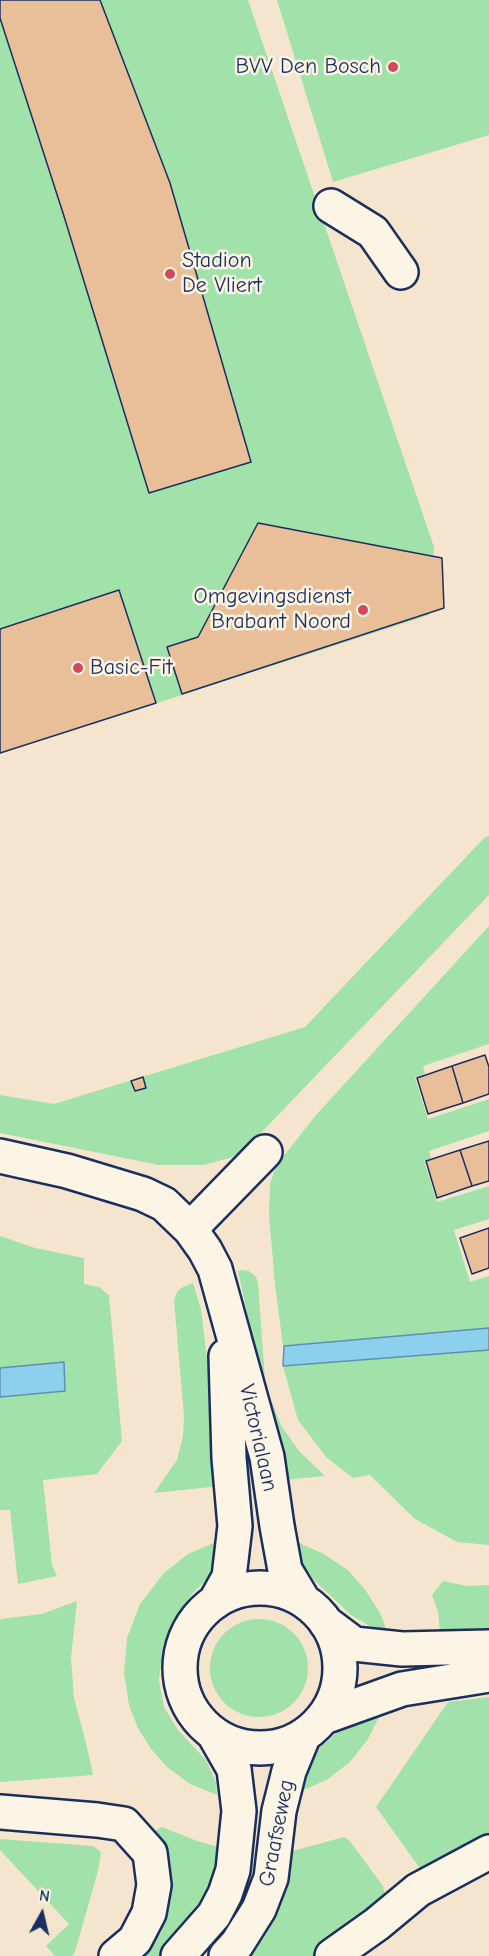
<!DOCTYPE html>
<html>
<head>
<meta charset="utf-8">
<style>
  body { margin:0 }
  #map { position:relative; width:489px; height:1956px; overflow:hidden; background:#f6e5ce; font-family:"Comic Neue",sans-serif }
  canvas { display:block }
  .north { position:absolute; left:12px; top:1884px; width:60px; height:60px; -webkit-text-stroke:4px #fcf5e5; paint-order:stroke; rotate:8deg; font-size:16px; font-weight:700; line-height:24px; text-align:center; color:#1b2f5e }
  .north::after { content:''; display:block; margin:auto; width:21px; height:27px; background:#1b2f5e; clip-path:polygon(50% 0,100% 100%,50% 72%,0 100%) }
</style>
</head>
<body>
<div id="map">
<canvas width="489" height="1956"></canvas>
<div class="north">N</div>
</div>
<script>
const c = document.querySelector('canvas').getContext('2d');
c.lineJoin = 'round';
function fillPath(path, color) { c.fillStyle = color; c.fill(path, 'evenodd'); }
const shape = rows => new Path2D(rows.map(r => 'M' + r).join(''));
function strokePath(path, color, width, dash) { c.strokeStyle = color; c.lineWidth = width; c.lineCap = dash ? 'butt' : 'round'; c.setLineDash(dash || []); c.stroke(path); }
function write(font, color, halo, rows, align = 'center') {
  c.font = font + ' "Comic Neue",sans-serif'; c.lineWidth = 5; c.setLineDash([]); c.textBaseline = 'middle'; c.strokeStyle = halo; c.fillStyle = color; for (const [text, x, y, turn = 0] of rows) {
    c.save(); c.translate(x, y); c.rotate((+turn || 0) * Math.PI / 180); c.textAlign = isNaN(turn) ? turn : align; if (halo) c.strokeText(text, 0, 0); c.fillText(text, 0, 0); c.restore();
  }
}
fillPath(shape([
  [0,0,248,0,434,547,429,615,0,754],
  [277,0,489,0,489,135,333,182],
  [489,836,489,895,259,1135,233,1157,204,1165,159,1165,0,1133,0,1095,54,1104,305,1027,485,837],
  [489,926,489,1044,423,1066,425,1074,415,1078,428,1119,489,1099,489,1131,429,1151,431,1158,424,1161,437,1202,489,1186,489,1219,454,1230,470,1282,489,1276,489,1328,283,1346,275,1284,269,1215,270,1184,276,1166,316,1115],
  [0,1236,35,1248,84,1258,84,1284,99,1287,109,1295,122,1441,97,1474,43,1480,52,1565,57,1576,18,1584,10,1510,0,1510],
  [242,1270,249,1271,256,1277,258,1283,265,1380,271,1400,282,1427,299,1451,325,1476,283,1480,238,1271],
  [193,1283,201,1309,216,1435,220,1486,154,1493,177,1460,183,1436,184,1416,174,1300,177,1292,181,1288],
  [489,1350,489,1545,457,1542,415,1519,370,1475,353,1478,326,1457,298,1420,283,1366],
  [216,1542,214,1561,208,1578,192,1594,175,1618,163,1646,159,1680,164,1707,178,1730,206,1760,216,1782,217,1795,190,1784,167,1767,151,1749,138,1728,129,1705,124,1673,127,1638,140,1604,164,1573,188,1554],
  [297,1542,324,1554,349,1571,366,1591,380,1613,387,1631,373,1628,351,1615,332,1597,314,1580,300,1560],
  [443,1581,467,1586,489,1585,489,1628,440,1631,438,1612,432,1595],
  [77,1601,71,1658,74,1698,86,1743,93,1775,0,1782,0,1619,42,1614],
  '210 1668a49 49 0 1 1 98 0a49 49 0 1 1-98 0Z',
  [489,1697,489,1836,424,1874,376,1807,448,1702],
  [383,1709,368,1739,350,1762,328,1779,295,1794,313,1752,330,1739,344,1725],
  [162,1827,197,1841,223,1848,215,1887,165,1956,140,1956,161,1933,168,1911,167,1885,164,1851,155,1831],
  [344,1837,349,1840,383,1886,385,1894,382,1903,313,1956,241,1956,289,1852],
  [0,1839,93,1846,101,1852,98,1871,75,1952,72,1956,55,1956,46,1946,69,1924,0,1850]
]), '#a1e1aa');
const water = shape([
  [489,1328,489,1350,283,1366,284,1346,489,1328],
  [64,1362,65,1391,0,1397,0,1368,64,1362]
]);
fillPath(water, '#8cd0ed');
strokePath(water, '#5f90b4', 1.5);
const building = shape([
  [0,0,100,0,170,183,251,462,149,493,63,213,0,18,0,0],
  [258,523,442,558,444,608,182,694,167,647,198,637,258,523],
  [119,590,156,703,0,753,0,629,119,590],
  [485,1055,489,1067,489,1094,463,1103,452,1066,485,1055],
  [452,1066,463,1103,428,1114,417,1078,452,1066],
  [143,1077,146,1088,135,1091,131,1081,143,1077],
  [489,1141,489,1181,472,1186,460,1150,489,1141],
  [460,1150,472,1186,437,1198,426,1161,460,1150],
  [489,1228,489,1268,472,1274,460,1238,489,1228]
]);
fillPath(building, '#e9bf99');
strokePath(building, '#1b2f5e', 1.5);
const minor = shape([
  [331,206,373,232,401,272],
  [0,1156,67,1171,143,1194,164,1204,190,1229,205,1250,215,1269,267,1457,277,1526,285,1570,303,1600],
  [190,1229,265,1152],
  '180 1668a80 80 0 1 1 160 0a80 80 0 1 1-160 0Z',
  [215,1602,229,1577,235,1526,229,1458,226,1356],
  [326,1623,354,1644,402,1649,489,1647],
  [324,1717,402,1689,489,1675],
  [0,1812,97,1820,124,1824,150,1853,154,1885,149,1913,135,1940,116,1956],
  [178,1956,214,1915,225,1894,233,1870,239,1811,234,1769,214,1734],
  [226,1956,237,1944,259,1909,271,1878,279,1811,289,1771,303,1737],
  [332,1956,377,1924,418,1890,489,1852]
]);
strokePath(minor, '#1b2f5e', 38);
strokePath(minor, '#fcf5e5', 33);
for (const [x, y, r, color] of [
  [393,67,6,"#d1495b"],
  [170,274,6,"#d1495b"],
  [363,610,6,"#d1495b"],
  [78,668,6,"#d1495b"]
]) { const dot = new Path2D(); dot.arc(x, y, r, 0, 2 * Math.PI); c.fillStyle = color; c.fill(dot); strokePath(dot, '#fcf5e5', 2); }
write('22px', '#1b2f5e', '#fcf5e5', [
  ["BVV Den Bosch",381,67],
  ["Stadion",182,261,"left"],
  ["De Vliert",182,286,"left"],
  ["Omgevingsdienst",351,597],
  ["Brabant Noord",351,622],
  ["Basic-Fit",90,668,"left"]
], 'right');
write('22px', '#1b2f5e', '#fcf5e5', [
  ["Victorialaan",258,1438,77],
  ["Graafseweg",277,1833,-79]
]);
</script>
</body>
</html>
